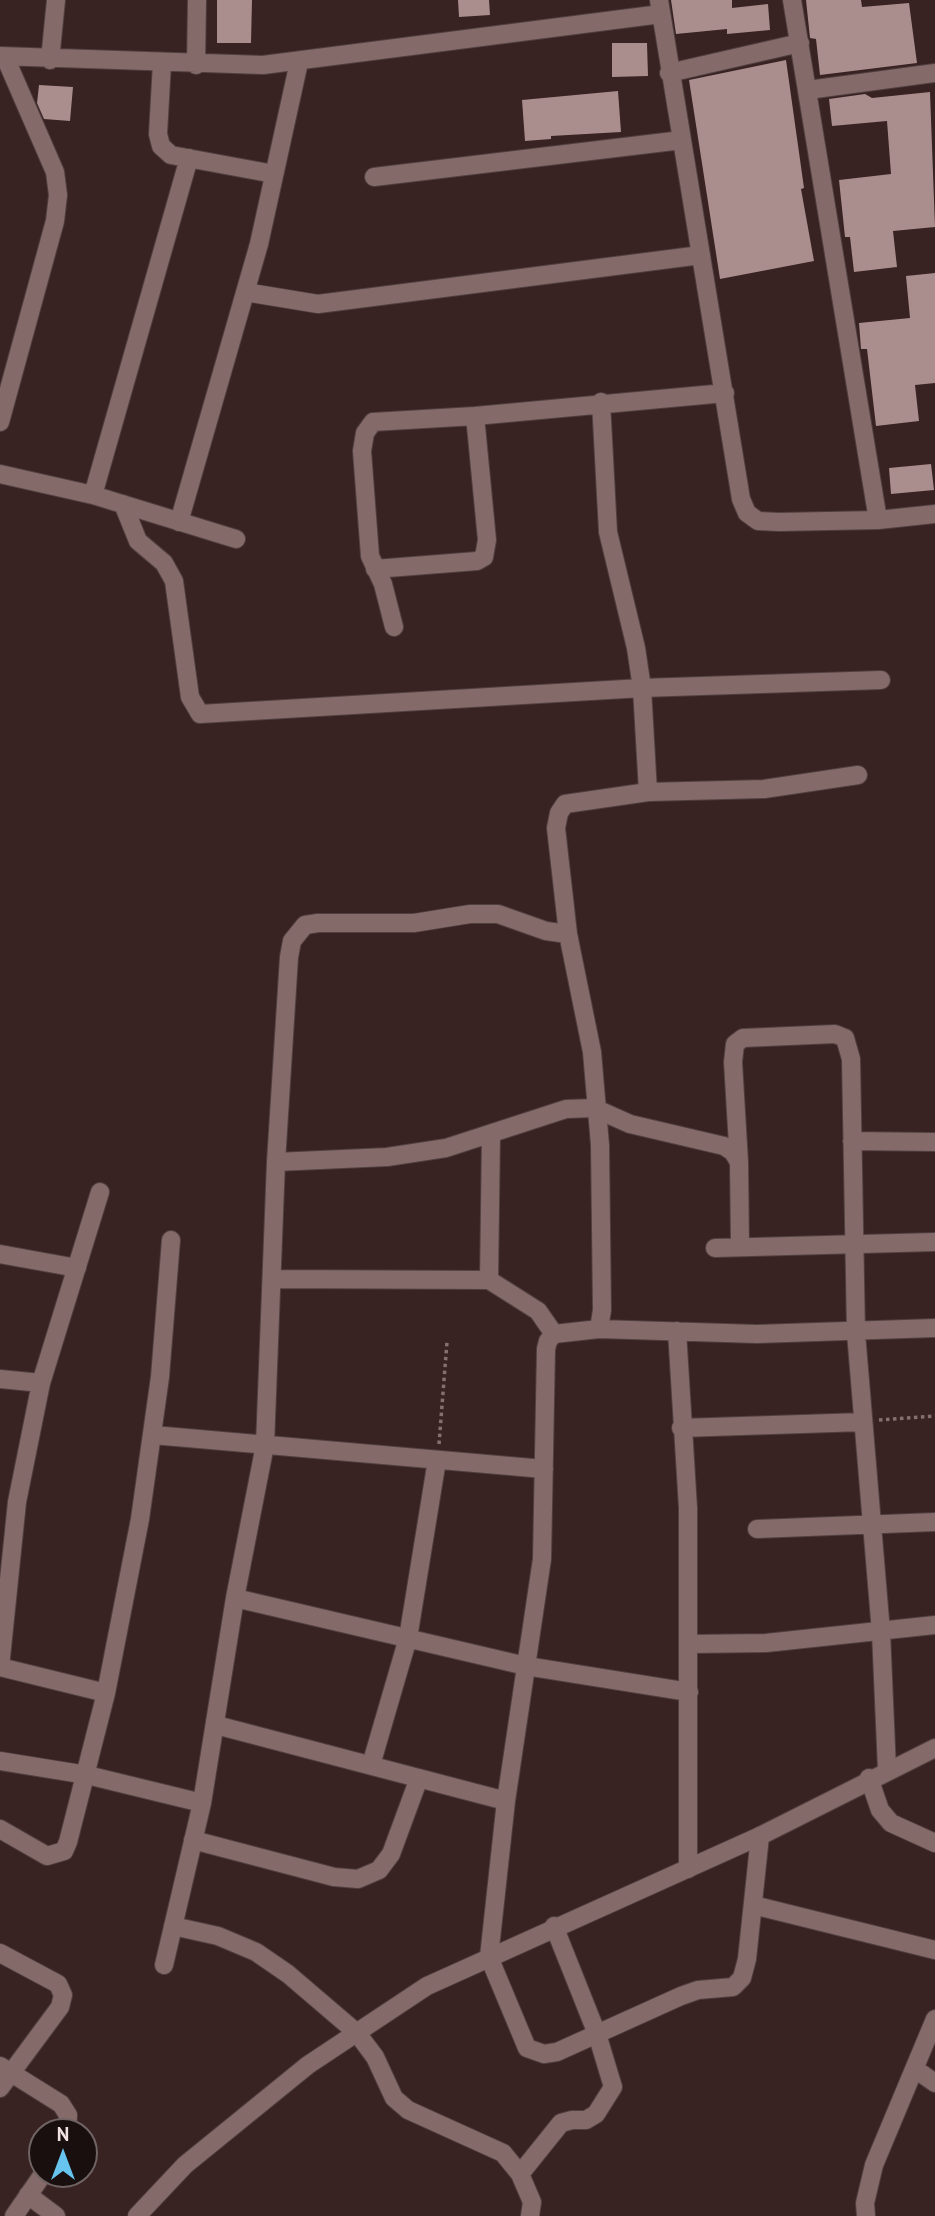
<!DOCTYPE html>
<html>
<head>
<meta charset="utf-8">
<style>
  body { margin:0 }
  #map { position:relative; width:935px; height:2216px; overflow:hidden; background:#382222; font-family:"PT Sans",sans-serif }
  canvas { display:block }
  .north { position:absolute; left:28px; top:2118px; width:70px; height:70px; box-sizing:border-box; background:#180f0e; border:2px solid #6f6463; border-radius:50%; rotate:0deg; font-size:19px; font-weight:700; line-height:28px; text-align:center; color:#f2e3e2 }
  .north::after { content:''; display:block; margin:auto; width:24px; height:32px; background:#66c4ef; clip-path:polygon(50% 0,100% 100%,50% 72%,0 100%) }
</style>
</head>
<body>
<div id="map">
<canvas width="935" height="2216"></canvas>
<div class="north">N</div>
</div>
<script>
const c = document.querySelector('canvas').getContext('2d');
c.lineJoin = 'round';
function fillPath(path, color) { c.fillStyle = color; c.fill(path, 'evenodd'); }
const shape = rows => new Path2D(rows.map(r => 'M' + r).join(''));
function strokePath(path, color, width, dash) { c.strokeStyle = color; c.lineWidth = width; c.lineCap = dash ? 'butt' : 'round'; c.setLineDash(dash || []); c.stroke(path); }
fillPath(shape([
  [217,0,252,0,251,43,217,43],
  [458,0,489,0,490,15,459,17],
  [671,0,732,0,732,8,768,4,770,30,727,34,727,29,676,34],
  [806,0,861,0,862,7,909,3,917,63,820,75,816,39,810,38],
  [612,43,647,43,648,76,612,77],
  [786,60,804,188,801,189,814,261,720,279,689,80],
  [39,85,73,87,70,121,44,119,37,103],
  [618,91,621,132,551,136,551,139,525,141,522,100],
  [930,92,935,227,893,231,897,267,854,272,850,237,845,237,839,180,891,174,887,121,832,126,829,99,865,94,872,98],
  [935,273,935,383,915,385,919,421,876,426,867,349,861,349,859,323,910,318,906,276],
  [931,464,934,490,891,494,889,468]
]), '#aa8e8d');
const minor = shape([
  [659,0,741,499,747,513,758,521,779,522,878,520,935,514],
  [792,0,878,520],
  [0,56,263,65,661,14],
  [50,60,56,0],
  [162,63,158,134,161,146,171,155,274,174],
  [196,65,197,0],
  [669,73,800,43],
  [808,90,935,73],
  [374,177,682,140],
  [245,292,318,304,701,255],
  [601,402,608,532,636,648,642,688,648,792,764,789,858,775],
  [0,422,55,221,58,195,55,172,5,57],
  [0,474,93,495,236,539],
  [93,495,189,158],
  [123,504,138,541,164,563,174,581,190,697,200,714,642,688,881,680],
  [179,522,259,244,299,62],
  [375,569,477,561,484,557,487,540,475,416],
  [394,627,383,584,370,556,362,451,365,433,373,422,475,416,725,393],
  [648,792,565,804,559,813,556,828,568,934,592,1052,600,1145,602,1310,599,1329,554,1334,548,1341,546,1349,542,1559,506,1801,489,1957,527,2048,544,2054,557,2052,681,1996,698,1990,733,1987,742,1978,747,1959,760,1836],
  [852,1141,935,1142],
  [276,1162,387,1157,446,1148,566,1109,594,1108,630,1124,724,1146,733,1152,739,1162,740,1245],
  [739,1162,733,1062,735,1044,743,1038,835,1034,845,1038,851,1059,856,1333,881,1632,887,1770],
  [715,1248,935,1242],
  [0,1254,77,1268],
  [272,1279,489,1280,538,1311,554,1334],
  [489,1280,491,1135],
  [599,1329,757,1334,935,1328],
  [677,1331,688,1508,688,1869],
  [0,1379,41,1383],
  [681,1428,863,1422],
  [153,1435,544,1469],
  [757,1529,935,1522],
  [235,1598,526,1666,689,1692],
  [689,1644,766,1643,935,1625],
  [0,1667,17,1502,41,1383,100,1192],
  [0,1667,106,1693],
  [216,1725,506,1801],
  [0,1761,87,1775,202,1803],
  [371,1765,408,1638,437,1460],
  [869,1778,880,1810,891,1823,935,1843],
  [0,1829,47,1856,64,1851,68,1842,106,1693,140,1519,160,1377,171,1240],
  [193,1840,334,1877,358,1879,379,1870,391,1854,419,1778],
  [753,1905,935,1950],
  [173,1926,218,1936,256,1952,288,1974,357,2033,375,2057,394,2098,408,2110,503,2153,520,2174,532,2202,530,2216],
  [0,1953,58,1984,63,1995,60,2007,0,2088],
  [164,1965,202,1803,235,1598,265,1445,276,1162,289,957,292,941,305,925,318,923,414,923,470,914,498,914,546,931,568,934],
  [0,2066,61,2104,68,2115,67,2132],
  [915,2069,935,2083],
  [520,2174,561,2123,572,2120,586,2120,596,2114,613,2087,597,2034,554,1926],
  [28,2195,56,2216],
  [14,2216,43,2174],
  [866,2216,865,2203,874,2165,935,2019]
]);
const tertiary = shape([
  [137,2216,185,2165,308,2065,427,1986,760,1836,935,1748]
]);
strokePath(minor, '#513f3f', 20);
strokePath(tertiary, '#513f3f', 20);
strokePath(shape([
  [879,1420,935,1416],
  [439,1444,447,1342]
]), '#83706f', 3.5, [3.5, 3.5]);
strokePath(minor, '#856a6a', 18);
strokePath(tertiary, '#856a6a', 18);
</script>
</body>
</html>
